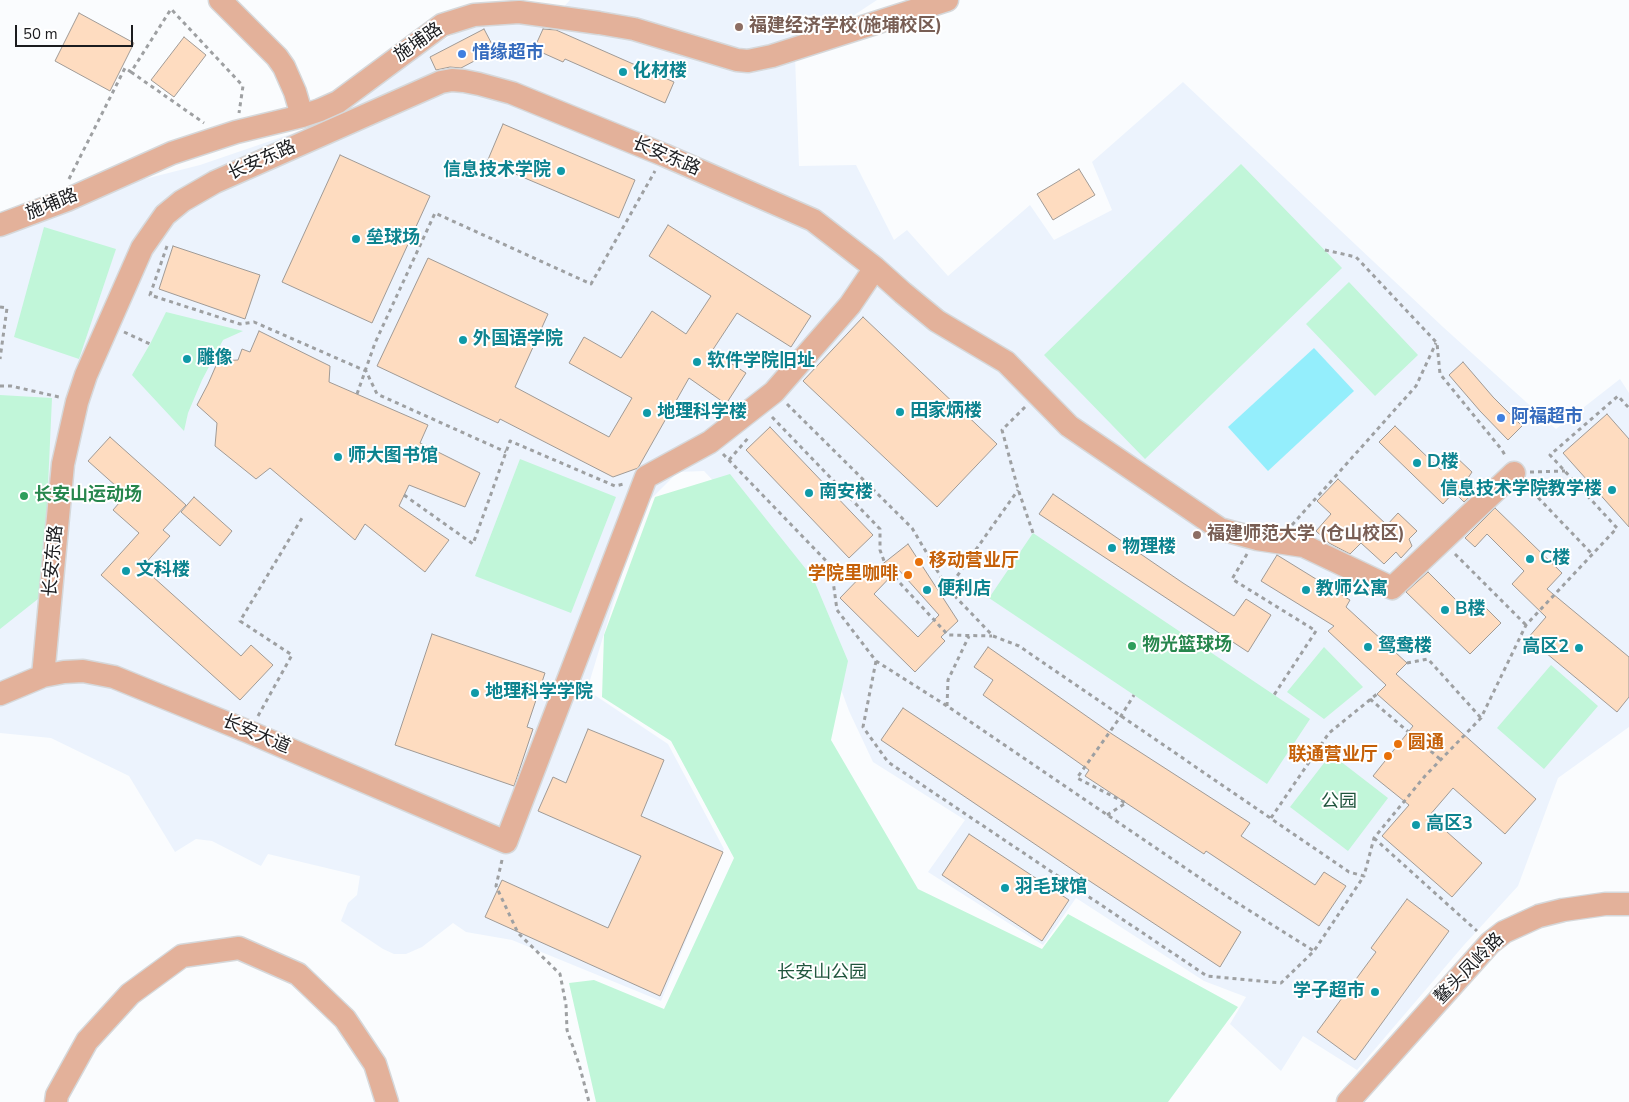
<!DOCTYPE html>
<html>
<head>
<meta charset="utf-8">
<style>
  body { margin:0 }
  #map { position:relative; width:1629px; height:1102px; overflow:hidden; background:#fafcfe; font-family:"Nunito Sans",sans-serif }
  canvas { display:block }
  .scale { position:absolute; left:15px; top:25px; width:118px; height:22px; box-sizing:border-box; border:2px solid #1b1c1f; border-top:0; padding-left:6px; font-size:15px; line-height:18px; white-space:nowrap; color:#1b1c1f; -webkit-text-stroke:4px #fff; paint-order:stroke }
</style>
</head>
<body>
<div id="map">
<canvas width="1629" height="1102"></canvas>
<div class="scale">50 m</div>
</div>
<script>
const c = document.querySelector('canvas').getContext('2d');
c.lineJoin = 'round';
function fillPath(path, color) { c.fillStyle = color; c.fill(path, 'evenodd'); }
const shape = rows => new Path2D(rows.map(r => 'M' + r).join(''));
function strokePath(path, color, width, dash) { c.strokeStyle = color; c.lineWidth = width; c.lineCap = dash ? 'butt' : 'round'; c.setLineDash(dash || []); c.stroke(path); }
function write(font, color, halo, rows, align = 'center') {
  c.font = font + ' "Nunito Sans","Noto Sans SC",sans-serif'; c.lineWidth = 4; c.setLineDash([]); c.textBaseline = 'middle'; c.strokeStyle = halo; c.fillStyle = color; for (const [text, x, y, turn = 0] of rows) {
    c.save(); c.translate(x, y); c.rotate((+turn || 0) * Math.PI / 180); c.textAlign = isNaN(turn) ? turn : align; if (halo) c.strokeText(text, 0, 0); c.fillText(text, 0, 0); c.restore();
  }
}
fillPath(shape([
  [570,0,877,0,827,33,755,57,558,13],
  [501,20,651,42,795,56,799,166,856,165,894,240,907,230,948,276,1030,205,1054,240,1112,210,1092,162,1183,82,1443,327,1556,429,1620,379,1629,393,1629,727,1558,778,1518,886,1464,945,1357,1070,1303,1036,1281,1071,1230,1024,1246,997,1204,981,1076,898,1043,945,928,872,965,820,873,762,849,711,816,621,791,563,704,471,678,472,642,508,587,690,668,744,724,849,661,1001,512,940,466,932,453,923,422,947,406,954,394,954,383,949,341,921,348,903,357,895,360,876,268,854,261,866,212,841,196,839,175,852,129,776,51,738,0,733,0,231,113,187,200,165,320,124,341,113,426,49,462,30,484,22]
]), '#ecf3fd');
fillPath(shape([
  [1241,164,1342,268,1145,459,1044,355],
  [44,227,116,249,79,359,14,337],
  [1349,282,1418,355,1375,396,1306,324],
  [166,312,243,331,223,340,202,380,188,413,184,431,132,375,150,344],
  [0,395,52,398,43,595,0,629],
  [520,459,616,497,571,613,475,576],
  [730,474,813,578,848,661,831,740,918,889,1042,949,1068,914,1238,1007,1168,1102,596,1102,569,983,594,980,664,1009,734,858,671,741,602,697,604,635,655,497],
  [1033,533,1310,719,1267,784,989,598],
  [1324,647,1363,687,1324,719,1287,692],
  [1551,665,1598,706,1544,769,1497,728],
  [1331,754,1388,798,1348,851,1290,807]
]), '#c1f6d9');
fillPath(shape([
  [1314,348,1354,391,1268,471,1228,427]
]), '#94eefc');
const building = shape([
  [79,13,134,43,110,91,55,61,79,13],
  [484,29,495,50,461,68,450,67,436,70,430,57,484,29],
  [543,29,556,30,674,82,665,103,565,59,563,62,534,49,543,29],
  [184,37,206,55,174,97,151,80,184,37],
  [503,124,635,180,619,218,487,162,503,124],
  [340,155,430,196,372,323,282,282,340,155],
  [1079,169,1095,195,1053,220,1037,194,1079,169],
  [668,225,811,316,791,347,737,313,712,351,746,373,726,404,689,378,638,468,613,477,500,419,498,423,377,366,428,258,548,314,515,387,609,437,632,398,569,363,584,337,621,358,652,311,686,334,711,296,649,256,668,225],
  [173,246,260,275,245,319,159,289,173,246],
  [863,317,997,444,937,507,803,381,863,317],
  [259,331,330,366,329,382,428,425,420,443,480,473,465,507,409,485,399,506,449,540,425,572,365,524,355,540,270,468,256,479,215,446,217,423,197,405,208,384,218,361,238,360,242,349,250,352,259,331],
  [1463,362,1493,397,1522,426,1508,440,1480,411,1449,375,1463,362],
  [1607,414,1629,439,1629,527,1563,453,1607,414],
  [1395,426,1441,470,1455,456,1472,472,1468,478,1474,483,1472,485,1477,490,1464,502,1454,492,1443,504,1379,442,1395,426],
  [770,427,873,535,849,558,746,450,770,427],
  [110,437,186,505,163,530,170,536,142,567,241,656,251,645,273,665,240,700,101,575,139,533,113,510,126,495,88,461,110,437],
  [1338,479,1387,525,1398,513,1417,531,1409,539,1412,546,1401,558,1396,552,1384,564,1361,543,1350,554,1329,543,1316,531,1331,514,1317,501,1338,479],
  [1053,494,1183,583,1234,616,1246,599,1271,615,1248,652,1039,514,1053,494],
  [194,497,232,531,220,546,181,512,194,497],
  [1495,508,1562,573,1547,589,1629,657,1629,697,1617,712,1528,638,1546,617,1512,584,1524,571,1487,534,1475,547,1465,538,1495,508],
  [908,544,958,621,941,637,945,641,915,672,840,598,871,566,875,570,908,544],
  [898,569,939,615,918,637,874,594,898,569],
  [1277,555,1350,600,1346,607,1407,663,1396,674,1536,799,1505,834,1453,788,1429,816,1482,863,1452,897,1382,836,1409,805,1373,776,1413,726,1377,694,1386,685,1328,631,1334,626,1261,581,1277,555],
  [1428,572,1471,615,1482,604,1501,623,1470,654,1406,592,1428,572],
  [432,634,545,673,527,727,533,729,514,786,395,745,432,634],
  [988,647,1112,734,1250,823,1241,836,1315,885,1324,872,1346,886,1319,926,1206,851,1204,854,1085,776,1089,770,983,695,993,680,974,667,988,647],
  [903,708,1241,932,1220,967,1085,878,881,740,903,708],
  [588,729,664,760,641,816,723,852,660,996,485,917,502,880,608,928,641,856,538,811,553,777,566,783,588,729],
  [969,834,1069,900,1042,941,942,875,969,834],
  [1407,899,1449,931,1355,1060,1317,1032,1376,952,1371,948,1407,899]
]);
fillPath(building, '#fedcc0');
strokePath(building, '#a19b96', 1);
const minor = shape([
  [220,0,277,57,284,67,295,92,302,116],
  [0,225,67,200,172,153,236,132,302,116,320,110,338,102,442,25,474,15,519,12,599,23,634,29,737,60,748,61,772,56,947,0],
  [43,676,63,464,77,402,86,375,142,248,165,215,182,201,215,182,441,82,452,80,464,81,479,84,512,93,664,155,813,220,875,268,903,293,937,321,1006,362,1069,426,1220,529,1257,539,1304,546,1392,588,1514,473],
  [0,694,43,676,64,672,83,671,114,677,249,732,506,842,646,477,710,442,774,392,850,305,875,268],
  [56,1102,57,1095,87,1041,130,994,182,956,239,948,298,974,345,1019,375,1064,387,1102],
  [1348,1102,1490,943,1504,932,1539,916,1563,910,1605,904,1629,904]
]);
strokePath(minor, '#d6d8da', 25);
strokePath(shape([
  [131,72,204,123],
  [69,179,125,68,131,72,171,9,243,86,239,113],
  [167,246,150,295,240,324,254,322,366,371,377,394,506,452],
  [1325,250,1356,257,1437,343,1440,374,1502,450,1506,457],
  [0,307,7,308,0,359],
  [124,332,150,344],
  [0,386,11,386,59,397],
  [357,394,375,343,435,213,591,284,655,171],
  [787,404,912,528,948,589,993,636,1019,646,1349,872,1364,876,1374,838,1425,776,1481,718,1526,625,1617,528,1550,455,1618,396,1629,408],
  [1025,407,1002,430,1018,489,1033,533],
  [772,417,880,529,880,550,887,569,948,635,992,636],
  [723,454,831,566,837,610,876,661,947,706,1231,899,1314,951],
  [729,460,749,437],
  [1530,472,1565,471],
  [1527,486,1592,554],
  [404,495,473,544,510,441,615,486,624,484],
  [1292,525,1416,386,1436,343],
  [1247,554,1232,579,1316,631,1274,695],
  [1455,554,1526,625],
  [948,589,1018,490],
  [876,661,863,727,888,762,1207,976,1281,983,1314,951,1364,876],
  [1407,663,1428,659,1481,718],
  [1370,699,1440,759],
  [947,706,948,680,969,636],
  [258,716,292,655,240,621,302,518],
  [1107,815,1126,803,1077,778,1121,716,1134,695],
  [1271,818,1329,733,1377,694],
  [1374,838,1477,931],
  [502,860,496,886,518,933,560,974,566,1005,567,1030,579,1064,589,1102]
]), '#9ea0a2', 3, [4, 4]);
strokePath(minor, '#e3b19a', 22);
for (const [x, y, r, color] of [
  [739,27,5,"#8d6e63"],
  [462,54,5,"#3f7fe0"],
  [623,72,5,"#0f9aa8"],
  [561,171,5,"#0f9aa8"],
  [356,239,5,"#0f9aa8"],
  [463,340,5,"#0f9aa8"],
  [187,359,5,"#0f9aa8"],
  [697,362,5,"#0f9aa8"],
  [900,412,5,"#0f9aa8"],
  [647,413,5,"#0f9aa8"],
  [1501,418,5,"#3f7fe0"],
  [338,457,5,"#0f9aa8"],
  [1417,463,5,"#0f9aa8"],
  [1612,490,5,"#0f9aa8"],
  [809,493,5,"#0f9aa8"],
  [24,496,5,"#2e9e5b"],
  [1197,535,5,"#8d6e63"],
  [1112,548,5,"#0f9aa8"],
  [1530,559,5,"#0f9aa8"],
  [919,562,5,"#e8710a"],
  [126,571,5,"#0f9aa8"],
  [908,575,5,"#e8710a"],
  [927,590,5,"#0f9aa8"],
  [1306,590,5,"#0f9aa8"],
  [1445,610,5,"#0f9aa8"],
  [1132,646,5,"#2e9e5b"],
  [1368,647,5,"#0f9aa8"],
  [1579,648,5,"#0f9aa8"],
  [475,693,5,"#0f9aa8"],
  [1398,744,5,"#e8710a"],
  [1388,756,5,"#e8710a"],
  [1416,825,5,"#0f9aa8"],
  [1005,888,5,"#0f9aa8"],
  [1375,992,5,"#0f9aa8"]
]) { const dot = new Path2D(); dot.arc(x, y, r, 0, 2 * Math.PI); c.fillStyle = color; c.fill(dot); strokePath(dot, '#fff', 2); }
write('bold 18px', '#785e54', '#fff', [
  ["福建经济学校(施埔校区)",749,27],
  ["福建师范大学 (仓山校区)",1207,535]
], 'left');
write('18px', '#1b1c1f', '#fff', [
  ["施埔路",419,43,-35],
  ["长安东路",666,157,23],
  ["长安东路",262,161,-24],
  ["施埔路",52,205,-22],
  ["长安东路",54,561,-85],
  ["长安大道",256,735,23],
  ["鳌头凤岭路",1470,969,-46]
]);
write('bold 18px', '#366cbe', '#fff', [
  ["惜缘超市",472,54],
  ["阿福超市",1511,418]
], 'left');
write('bold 18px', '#0d838f', '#fff', [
  ["化材楼",633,72],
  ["信息技术学院",551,171,"right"],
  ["垒球场",366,239],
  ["外国语学院",473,340],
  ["雕像",197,359],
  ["软件学院旧址",707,362],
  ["田家炳楼",910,412],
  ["地理科学楼",657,413],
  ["师大图书馆",348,457],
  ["D楼",1427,463],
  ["信息技术学院教学楼",1602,490,"right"],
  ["南安楼",819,493],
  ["物理楼",1122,548],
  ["C楼",1540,559],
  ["文科楼",136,571],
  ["便利店",937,590],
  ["教师公寓",1316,590],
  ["B楼",1455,610],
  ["鸳鸯楼",1378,647],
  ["高区2",1569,648,"right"],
  ["地理科学学院",485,693],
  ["高区3",1426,825],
  ["羽毛球馆",1015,888],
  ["学子超市",1365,992,"right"]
], 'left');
write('bold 18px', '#27864d', '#fff', [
  ["长安山运动场",34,496],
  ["物光篮球场",1142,646]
], 'left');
write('bold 18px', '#c56008', '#fff', [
  ["移动营业厅",929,562],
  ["学院里咖啡",898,575,"right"],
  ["圆通",1408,744],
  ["联通营业厅",1378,756,"right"]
], 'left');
write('18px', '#20553d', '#fff', [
  ["公园",1339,803],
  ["长安山公园",822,974]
]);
</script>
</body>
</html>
